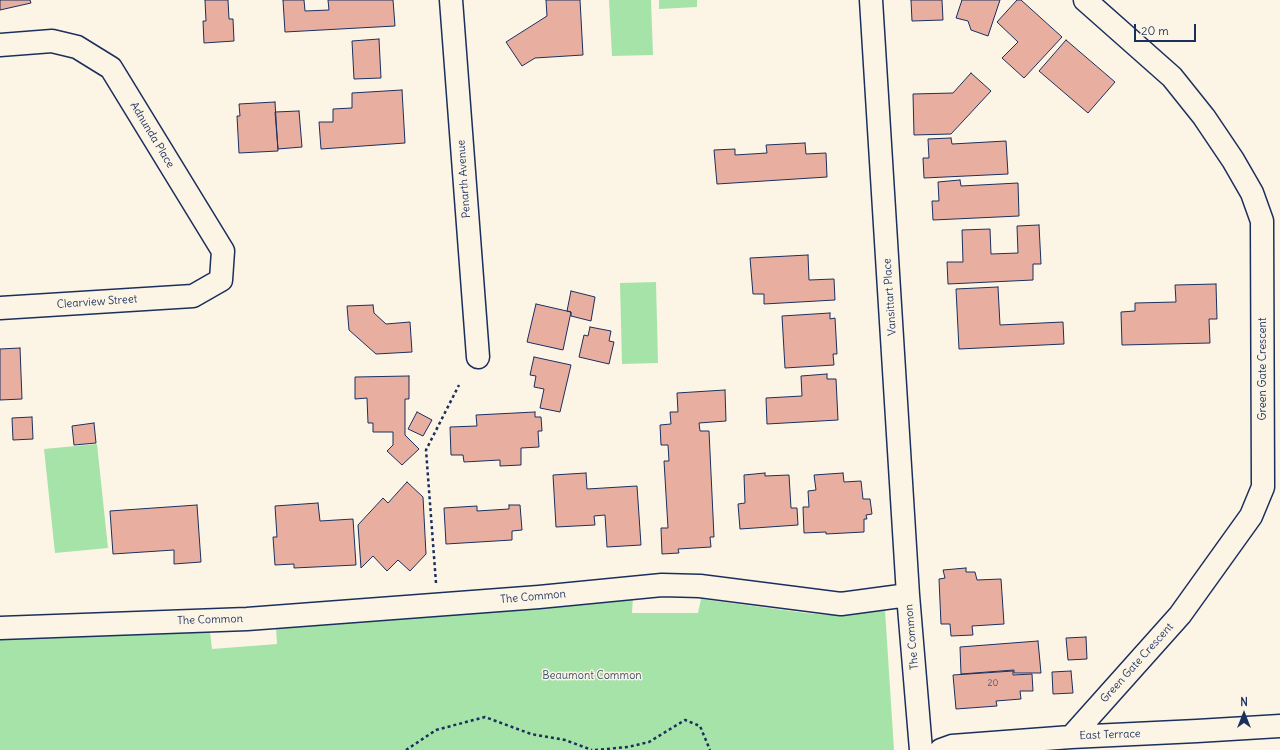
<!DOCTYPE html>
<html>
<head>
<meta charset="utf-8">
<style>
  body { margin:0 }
  #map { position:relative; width:1280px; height:750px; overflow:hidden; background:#fcf5e5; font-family:Delius,sans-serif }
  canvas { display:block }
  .north { position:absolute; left:1224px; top:694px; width:40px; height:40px; -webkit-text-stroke:3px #fcf5e5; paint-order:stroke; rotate:0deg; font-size:11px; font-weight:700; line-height:16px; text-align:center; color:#1b2f5e }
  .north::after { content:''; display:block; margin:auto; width:14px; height:18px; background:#1b2f5e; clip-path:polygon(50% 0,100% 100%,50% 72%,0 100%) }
  .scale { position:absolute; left:1134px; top:24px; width:62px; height:18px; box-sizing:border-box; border:2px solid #1b2f5e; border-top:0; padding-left:5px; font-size:12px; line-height:14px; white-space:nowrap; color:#1b2f5e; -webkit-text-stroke:3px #fcf5e5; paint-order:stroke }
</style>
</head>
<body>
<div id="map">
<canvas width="1280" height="750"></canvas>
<div class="north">N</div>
<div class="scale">20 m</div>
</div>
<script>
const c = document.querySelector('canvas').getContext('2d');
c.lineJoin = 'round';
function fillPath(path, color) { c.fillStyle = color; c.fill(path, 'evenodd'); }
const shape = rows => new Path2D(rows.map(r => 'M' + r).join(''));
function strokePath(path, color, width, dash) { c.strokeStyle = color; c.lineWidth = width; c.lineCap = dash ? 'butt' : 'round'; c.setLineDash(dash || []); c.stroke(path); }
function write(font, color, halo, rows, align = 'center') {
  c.font = font + ' Delius,sans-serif'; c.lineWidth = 3; c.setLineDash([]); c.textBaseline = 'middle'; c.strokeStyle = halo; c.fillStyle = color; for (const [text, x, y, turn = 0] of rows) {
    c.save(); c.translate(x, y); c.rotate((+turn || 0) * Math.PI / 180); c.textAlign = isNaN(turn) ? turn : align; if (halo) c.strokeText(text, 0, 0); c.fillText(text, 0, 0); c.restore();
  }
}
fillPath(shape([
  [609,0,651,0,653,55,612,56],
  [659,0,697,0,697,7,659,9],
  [656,282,658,363,622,364,620,283],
  [97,444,108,548,55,553,44,449],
  [633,597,632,613,698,613,701,599,806,613,827,615,885,610,894,750,0,750,0,636,210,632,212,649,277,644,276,627]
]), '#a6e3a9');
const building = shape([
  [0,0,30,0,31,3,0,10,0,0],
  [205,0,228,0,229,19,233,19,234,41,204,43,203,21,206,21,205,0],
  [283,0,304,0,305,11,329,10,328,0,393,0,395,26,285,32,283,0],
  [546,0,580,0,583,55,535,58,522,66,506,42,547,16,546,0],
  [911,0,942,0,943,20,912,21,911,0],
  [962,0,1000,0,988,36,971,30,968,21,956,18,962,0],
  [1017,0,1021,0,1062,37,1024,78,1002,58,1018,42,997,22,1017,0],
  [379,39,381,78,354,79,352,41,379,39],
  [1066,40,1115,82,1088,113,1039,71,1066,40],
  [971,73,991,91,951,134,914,135,913,94,953,93,971,73],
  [402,90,405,143,321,149,319,122,333,122,333,109,352,108,352,93,402,90],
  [275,102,278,151,239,153,237,116,240,116,239,104,275,102],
  [299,111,302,147,278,149,275,112,299,111],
  [951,138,952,144,1006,141,1008,174,924,178,923,158,929,158,928,139,951,138],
  [805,143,806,154,826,153,827,177,717,184,714,150,735,149,735,155,767,153,766,145,805,143],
  [960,180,961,186,1018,183,1019,216,933,220,932,201,939,201,938,182,960,180],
  [1039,225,1041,264,1033,264,1033,280,948,284,947,262,963,262,962,230,990,229,991,254,1018,253,1017,226,1039,225],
  [808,255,809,280,834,279,835,300,764,304,764,294,753,294,750,258,808,255],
  [1216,284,1217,319,1209,319,1210,343,1122,345,1121,312,1135,311,1135,303,1176,302,1175,285,1216,284],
  [998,287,1000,325,1063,322,1064,344,959,349,956,289,998,287],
  [571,291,595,297,591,321,571,316,571,312,567,311,571,291],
  [536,304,571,312,563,350,527,342,536,304],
  [373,305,374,313,386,324,410,322,412,352,376,354,349,330,347,306,373,305],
  [830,313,830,319,835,318,837,354,833,354,834,365,785,368,782,316,830,313],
  [590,327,611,331,609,341,614,342,609,364,579,357,584,335,588,336,590,327],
  [20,348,22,399,0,400,0,349,20,348],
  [534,357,571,365,560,412,540,408,544,389,534,387,536,376,530,375,534,357],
  [827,374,827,379,836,379,838,420,767,424,766,398,802,396,801,376,827,374],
  [409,376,409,399,405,399,405,435,419,449,402,465,387,451,393,445,393,432,373,432,373,423,368,423,367,398,355,399,355,377,409,376],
  [725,390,726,421,699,423,700,431,709,431,714,537,710,537,711,547,678,549,679,553,662,554,661,528,668,528,664,461,669,461,668,445,661,445,660,425,671,424,670,412,678,412,677,393,725,390],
  [417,412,432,420,423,436,408,429,417,412],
  [535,412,535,417,541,417,542,431,538,431,539,447,521,448,521,465,500,466,500,460,464,462,463,455,451,455,450,427,477,426,476,415,535,412],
  [32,417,33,439,13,440,12,418,32,417],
  [94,423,96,443,74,445,72,426,94,423],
  [586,473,587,489,637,486,641,545,607,547,605,515,594,516,595,525,556,527,553,475,586,473],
  [765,473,765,476,789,475,791,508,797,508,798,525,740,529,738,504,745,503,744,475,765,473],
  [843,473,844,482,861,481,863,499,870,499,872,514,866,515,867,519,864,519,864,532,826,534,826,532,804,533,803,507,809,507,808,491,816,490,814,475,843,473],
  [407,482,423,497,426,554,410,571,398,560,387,571,373,556,361,568,358,525,383,498,388,503,407,482],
  [318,503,320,521,353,519,356,565,294,568,294,564,275,565,273,537,277,537,275,506,318,503],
  [197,505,201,562,174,564,174,550,113,554,110,511,197,505],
  [509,505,520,505,522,530,512,531,512,540,446,544,444,508,477,506,477,511,509,509,509,505],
  [966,568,966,572,975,572,977,580,1001,579,1004,624,972,626,973,635,951,636,950,624,941,624,939,579,945,578,943,570,966,568],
  [1086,637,1087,659,1068,660,1066,638,1086,637],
  [1038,641,1041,673,1014,673,1014,670,961,674,960,647,1038,641],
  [1013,671,1013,675,1032,674,1033,691,1020,691,1021,699,996,701,997,706,956,709,953,675,1013,671],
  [1071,671,1073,693,1053,694,1052,672,1071,671]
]);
fillPath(building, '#e8afa1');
strokePath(building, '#1b2f5e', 1);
const minor = shape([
  [451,0,478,357],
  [871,0,908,595],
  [0,45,52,41,77,47,111,68,223,251,221,280,193,296,0,308],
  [0,628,247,619,539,597,662,585,700,586,841,604,908,595,921,750],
  [1071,737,1180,615,1251,516,1263,487,1262,221,1252,193,1233,160,1204,117,1172,77,1085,0],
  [941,750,952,746,1071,737,1197,731,1280,726]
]);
strokePath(minor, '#1b2f5e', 25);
strokePath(shape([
  [436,583,426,450,459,385],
  [406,750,436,730,485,717,531,734,565,740,592,750],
  [595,750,628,747,649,742,685,720,700,726,710,750]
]), '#1b2f5e', 2.5, [3, 3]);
strokePath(minor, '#fcf5e5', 22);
write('9px', '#4e4f6f', null, [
  ["20",993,683]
]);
write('11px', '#1b2f5e', '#fcf5e5', [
  ["Adnunda Place",152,135,59],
  ["Penarth Avenue",464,179,-94],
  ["Vansittart Place",890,297,-94],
  ["Clearview Street",97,302,-4],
  ["Green Gate Crescent",1263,369,-90],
  ["The Common",533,597,-5],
  ["The Common",210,620,-2],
  ["The Common",912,637,-95],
  ["Green Gate Crescent",1137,663,-48],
  ["East Terrace",1110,735,-2]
]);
write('11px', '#37536d', '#fcf5e5', [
  ["Beaumont Common",592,676]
]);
</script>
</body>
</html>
